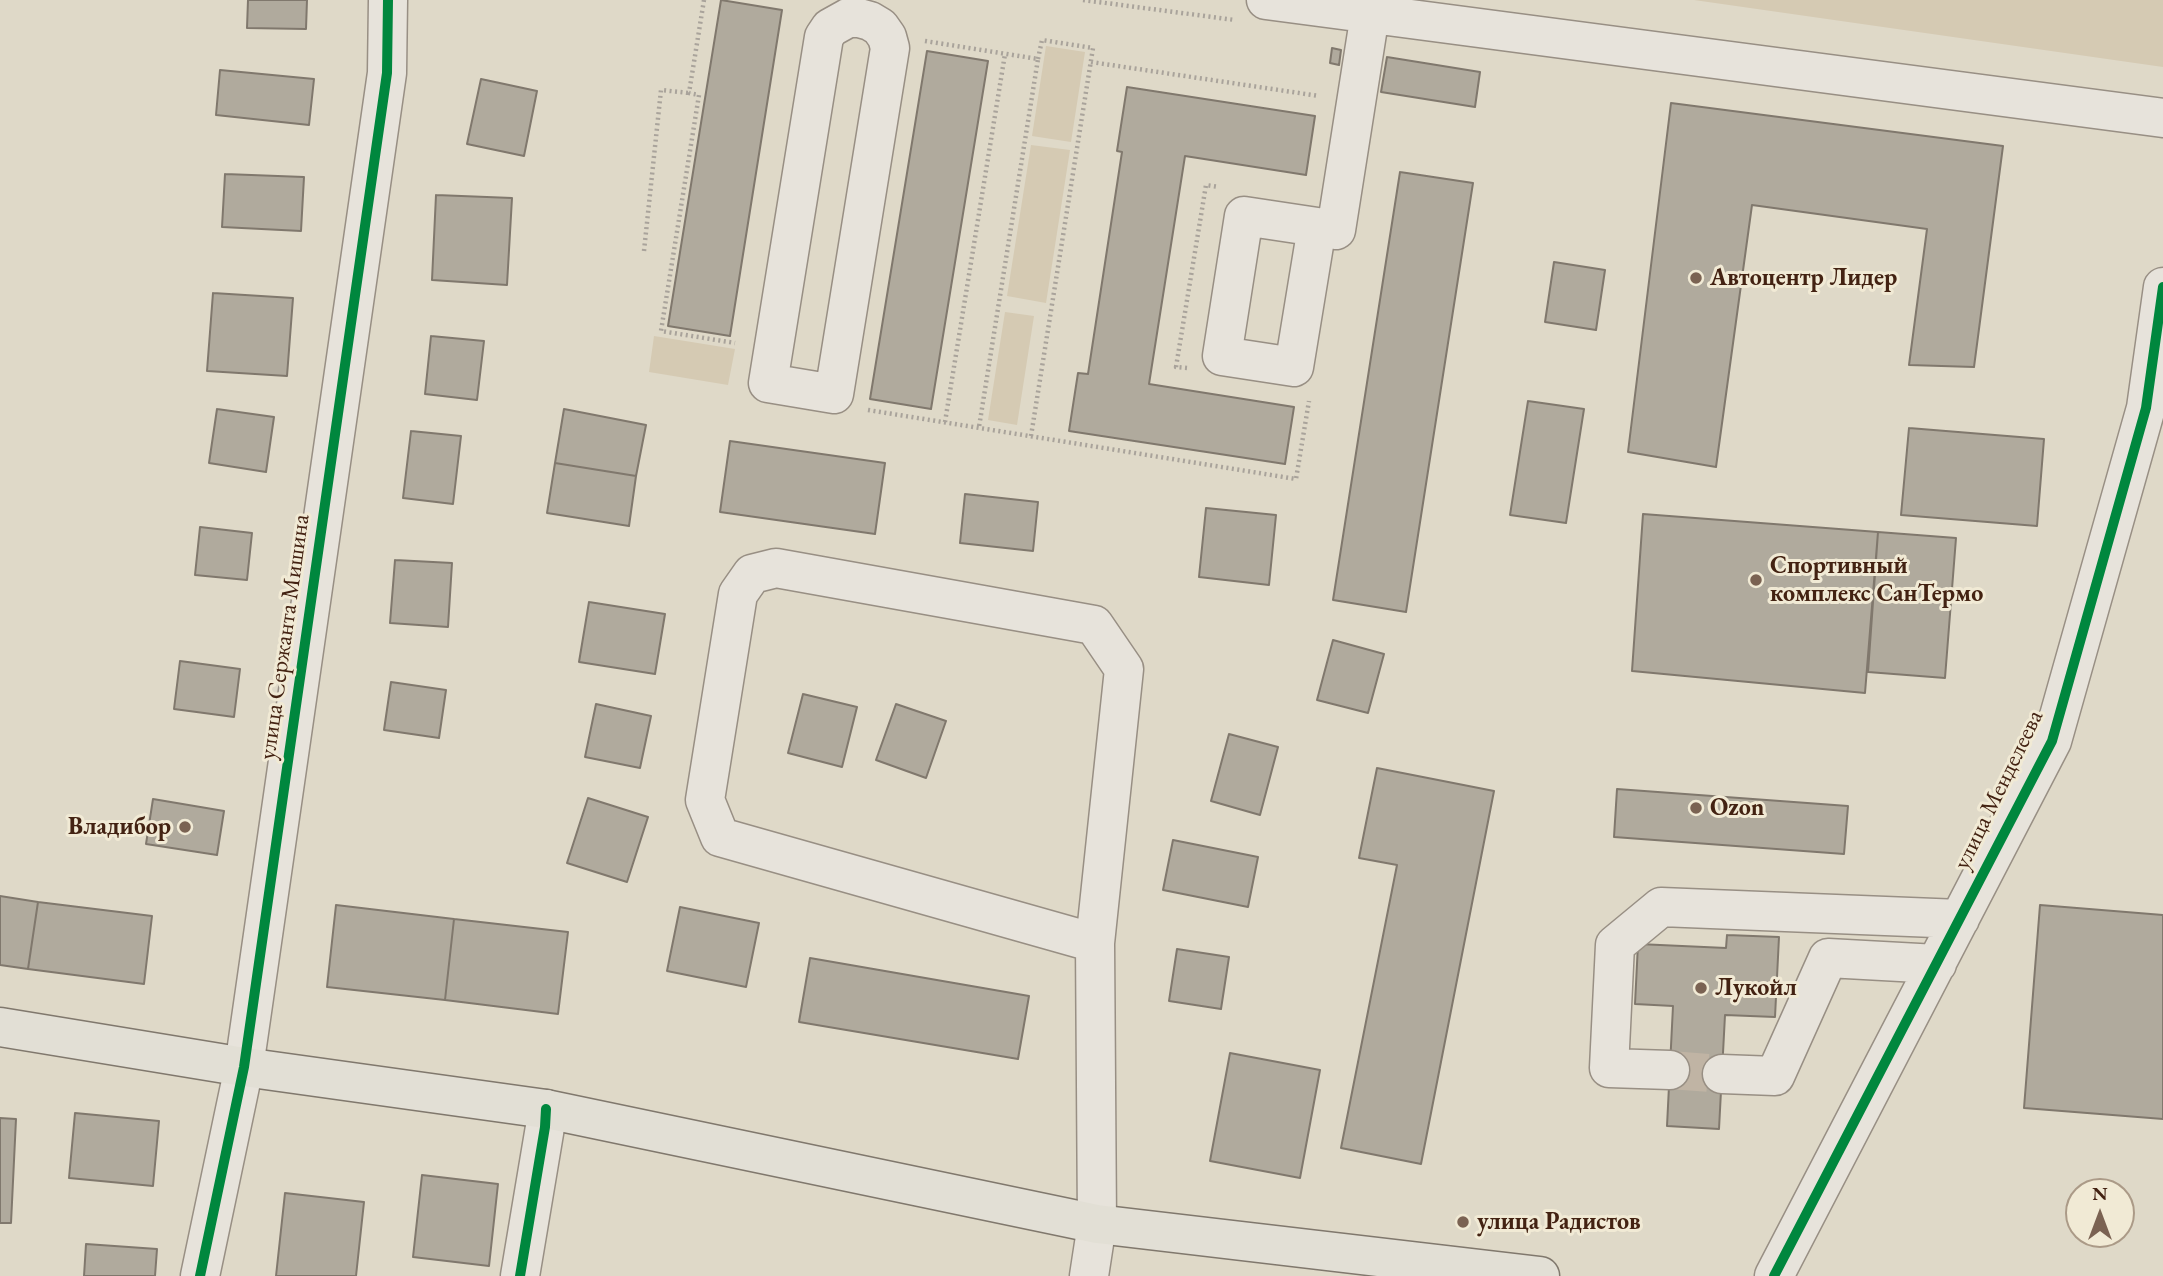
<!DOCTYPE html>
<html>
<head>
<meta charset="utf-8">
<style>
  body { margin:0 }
  #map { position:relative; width:2163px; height:1276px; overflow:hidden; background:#dfd9c8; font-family:"EB Garamond",serif }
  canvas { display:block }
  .north { position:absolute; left:2065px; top:1178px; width:70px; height:70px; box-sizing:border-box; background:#f1ead5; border:2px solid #ab9a87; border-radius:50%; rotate:0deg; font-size:19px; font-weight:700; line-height:28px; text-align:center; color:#432212 }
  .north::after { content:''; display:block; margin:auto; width:24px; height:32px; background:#7a6252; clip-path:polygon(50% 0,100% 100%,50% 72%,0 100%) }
</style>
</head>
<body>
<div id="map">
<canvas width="2163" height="1276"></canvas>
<div class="north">N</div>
</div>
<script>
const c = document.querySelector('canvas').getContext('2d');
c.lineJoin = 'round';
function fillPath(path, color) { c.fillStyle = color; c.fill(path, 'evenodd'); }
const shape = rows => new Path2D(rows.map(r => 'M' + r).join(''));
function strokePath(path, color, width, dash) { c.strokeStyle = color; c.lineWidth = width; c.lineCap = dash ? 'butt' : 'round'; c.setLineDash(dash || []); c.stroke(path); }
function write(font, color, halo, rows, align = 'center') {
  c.font = font + ' "EB Garamond",serif'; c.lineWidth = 6; c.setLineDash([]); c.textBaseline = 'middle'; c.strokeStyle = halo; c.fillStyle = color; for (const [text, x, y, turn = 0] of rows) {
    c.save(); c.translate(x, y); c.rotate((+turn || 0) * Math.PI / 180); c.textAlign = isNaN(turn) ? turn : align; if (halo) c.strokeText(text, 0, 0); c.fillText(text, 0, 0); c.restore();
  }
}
fillPath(shape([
  [1694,0,2163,0,2163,67],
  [1046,46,1085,52,1071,142,1032,136],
  [1031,145,1070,150,1046,303,1007,296],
  [1005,312,1034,316,1017,425,988,420],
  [654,336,735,349,728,385,649,372]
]), '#d5cab3');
const building = shape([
  [248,0,307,0,306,29,247,28,248,0],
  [721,0,782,10,730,336,668,326,721,0],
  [1332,48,1341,50,1339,65,1330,63,1332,48],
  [927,51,988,61,931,409,870,399,927,51],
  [1387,57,1480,72,1475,107,1381,92,1387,57],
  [220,70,314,79,309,125,216,115,220,70],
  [481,79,537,91,524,156,467,144,481,79],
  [1127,87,1315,116,1306,175,1185,156,1149,384,1294,407,1285,464,1069,431,1078,373,1088,374,1122,152,1117,151,1127,87],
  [1671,103,2003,146,1974,367,1909,365,1927,229,1752,205,1716,467,1628,452,1671,103],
  [1400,172,1473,183,1406,612,1333,600,1400,172],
  [225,174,304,177,301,231,222,227,225,174],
  [436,195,512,198,507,285,432,280,436,195],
  [1554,262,1605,270,1596,330,1545,322,1554,262],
  [213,293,293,298,287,376,207,371,213,293],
  [431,336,484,341,477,400,425,394,431,336],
  [1528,401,1584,409,1566,523,1510,515,1528,401],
  [217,409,274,417,266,472,209,463,217,409],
  [564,409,646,425,636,476,555,463,564,409],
  [1909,428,2044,439,2037,526,1901,515,1909,428],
  [411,431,461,436,453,504,403,498,411,431],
  [730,441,885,463,875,534,720,512,730,441],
  [555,463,636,476,629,526,547,513,555,463],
  [965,494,1038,502,1033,551,960,543,965,494],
  [1206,508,1276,515,1269,585,1199,577,1206,508],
  [1643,514,1878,532,1865,693,1632,671,1643,514],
  [200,527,252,533,247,580,195,575,200,527],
  [1878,532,1956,538,1945,678,1868,672,1878,532],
  [395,560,452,563,448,627,390,623,395,560],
  [589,602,665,614,655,674,579,662,589,602],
  [1333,640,1384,654,1368,713,1317,700,1333,640],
  [180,661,240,669,234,717,174,709,180,661],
  [391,682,446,690,439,738,384,730,391,682],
  [803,694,857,707,842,767,788,753,803,694],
  [596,704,651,716,640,768,585,757,596,704],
  [896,704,946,721,926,778,876,760,896,704],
  [1229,734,1278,747,1260,815,1211,801,1229,734],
  [1377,768,1494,791,1421,1164,1341,1148,1397,865,1359,858,1377,768],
  [1617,789,1848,806,1844,854,1614,837,1617,789],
  [588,798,648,817,627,882,567,863,588,798],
  [153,799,224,811,217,855,146,844,153,799],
  [1173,840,1258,857,1248,907,1163,890,1173,840],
  [0,896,38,902,28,969,0,965,0,896],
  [38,902,152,916,144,984,28,969,38,902],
  [336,905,454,919,445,1000,327,987,336,905],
  [2040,905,2163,915,2163,1119,2024,1108,2040,905],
  [680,907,759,923,746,987,667,971,680,907],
  [454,919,568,932,558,1014,445,1000,454,919],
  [1727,935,1779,937,1775,1017,1725,1015,1719,1129,1667,1126,1673,1006,1635,1004,1638,944,1726,948,1727,935],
  [1177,949,1229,957,1221,1009,1169,1001,1177,949],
  [810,958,1029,996,1018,1059,799,1022,810,958],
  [1230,1053,1320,1070,1300,1178,1210,1161,1230,1053],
  [75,1113,159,1121,153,1186,69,1178,75,1113],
  [0,1118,16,1119,11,1223,0,1223,0,1118],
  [422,1175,498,1184,489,1266,413,1257,422,1175],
  [285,1193,364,1202,356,1276,276,1276,285,1193],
  [86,1244,157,1249,155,1276,84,1276,86,1244]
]);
fillPath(building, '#b0aa9d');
strokePath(building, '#80786d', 2);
strokePath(shape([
  [1670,1070,1722,1074]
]), '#c0b4a4', 38, [38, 19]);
const minor = shape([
  [1266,0,2163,118],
  [848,18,859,18,870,21,880,27,887,37,890,48,834,394,768,383,824,37,830,28,848,18],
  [1317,227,1294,367,1222,356,1244,216,1317,227,1336,230,1370,14],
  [1670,1070,1609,1068,1615,945,1661,907,1960,919],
  [1722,1074,1775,1076,1828,958,1937,964],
  [200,1276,244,1067,387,73,388,0],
  [520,1276,545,1127,546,1109],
  [1089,1276,1097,1224,1095,943,1124,669,1094,625,776,568,752,574,738,594,705,800,720,837,1095,943],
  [1774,1276,2052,741,2146,408,2163,287]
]);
const major = shape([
  [0,1027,244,1067,546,1109,1097,1224,1540,1276]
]);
strokePath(minor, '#988f84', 41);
strokePath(major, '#80786d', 41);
strokePath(shape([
  [704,0,689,93,699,95,661,331,735,343],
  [1083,0,1235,20],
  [925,41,1038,59,979,427],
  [1091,62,1319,96],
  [644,251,661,90,689,93],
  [1187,368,1176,367,1206,185,1219,187],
  [868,410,1296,479,1309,401],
  [945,422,1005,54],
  [1031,436,1093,48,1042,40,1038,59]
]), '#a9a39b', 4.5, [2, 3.5]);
strokePath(minor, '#e7e3db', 38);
strokePath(major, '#e2dfd5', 38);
strokePath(shape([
  [200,1276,244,1067,387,73,388,0],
  [520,1276,545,1127,546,1109],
  [1774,1276,2052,741,2146,408,2163,287]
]), '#00873e', 10);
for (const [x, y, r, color] of [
  [1696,278,7,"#7a6252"],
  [1756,580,7,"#7a6252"],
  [1696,808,7,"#7a6252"],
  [185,827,7,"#7a6252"],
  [1701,988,7,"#7a6252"],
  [1463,1222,7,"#7a6252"]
]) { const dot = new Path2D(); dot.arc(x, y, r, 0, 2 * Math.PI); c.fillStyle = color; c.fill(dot); strokePath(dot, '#f1ead5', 2.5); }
write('bold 24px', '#432212', '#f1ead5', [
  ["Автоцентр Лидер",1710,278],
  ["Спортивный",1770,566],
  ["комплекс СанТермо",1770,594],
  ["Ozon",1710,808],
  ["Владибор",171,827,"right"],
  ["Лукойл",1715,988],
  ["улица Радистов",1477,1222]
], 'left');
write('24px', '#432212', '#f1ead5', [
  ["улица Сержанта Мишина",285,637,-82],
  ["улица Менделеева",1999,790,-64]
]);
</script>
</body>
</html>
